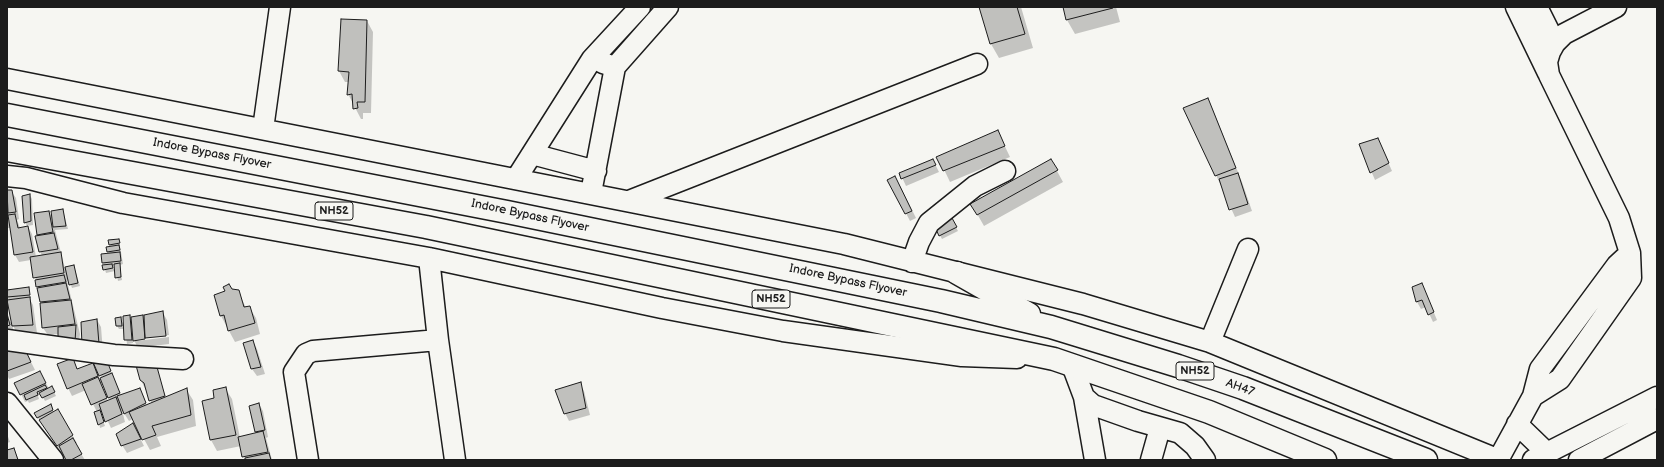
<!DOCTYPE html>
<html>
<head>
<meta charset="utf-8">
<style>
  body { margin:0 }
  #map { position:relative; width:1664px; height:467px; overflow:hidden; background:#f6f6f2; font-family:"Balsamiq Sans",sans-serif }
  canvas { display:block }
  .frame { position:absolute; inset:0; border:8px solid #1c1c1c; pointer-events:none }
</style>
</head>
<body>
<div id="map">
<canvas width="1664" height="467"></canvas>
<div class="frame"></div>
</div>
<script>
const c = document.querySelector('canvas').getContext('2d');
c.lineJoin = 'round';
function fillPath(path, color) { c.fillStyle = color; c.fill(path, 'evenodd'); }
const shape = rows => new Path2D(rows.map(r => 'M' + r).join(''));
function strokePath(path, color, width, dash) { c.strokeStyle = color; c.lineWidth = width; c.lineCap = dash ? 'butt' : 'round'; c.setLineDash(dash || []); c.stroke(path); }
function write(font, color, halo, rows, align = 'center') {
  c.font = font + ' "Balsamiq Sans",sans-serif'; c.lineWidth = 3; c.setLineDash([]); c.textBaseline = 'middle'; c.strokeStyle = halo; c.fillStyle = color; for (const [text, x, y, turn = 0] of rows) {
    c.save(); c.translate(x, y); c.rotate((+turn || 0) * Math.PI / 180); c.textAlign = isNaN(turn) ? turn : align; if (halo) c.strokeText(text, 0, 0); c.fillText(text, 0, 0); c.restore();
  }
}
fillPath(shape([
  [980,7,1021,7,1033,48,999,58,991,44],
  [1064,7,1116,7,1120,22,1075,34,1067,20],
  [367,21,373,32,371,113,363,113,363,119,361,119,348,94,349,82,345,82,339,71],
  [1207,99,1213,110,1242,182,1252,211,1235,217,1216,175],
  [998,132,1010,157,950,182,938,157],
  [1378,139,1392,171,1375,180,1360,145],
  [933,160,939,172,906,186,900,173],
  [1051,160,1063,182,984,226,972,205],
  [889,180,899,184,916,218,910,221],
  [7,191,11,191,16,198,19,219,17,220,20,228,28,227,32,234,36,257,42,256,40,251,38,234,49,212,53,219,62,210,64,214,68,229,55,230,65,268,74,266,80,286,72,288,69,280,67,281,80,334,78,349,59,334,48,335,43,328,42,303,31,260,19,262,15,255,11,228,7,228],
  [30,195,32,199,33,225,27,226,25,222],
  [952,220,958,231,942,239,936,228],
  [119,240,123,264,120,265,122,280,118,281,115,265,112,266,115,271,106,273,103,263,109,254,108,252,111,247,110,245],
  [1422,284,1437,320,1433,322,1426,307,1421,309,1417,302,1413,287],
  [28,289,31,298,29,298,33,305,37,333,17,333,12,324,14,333,7,333,7,310,10,322,12,321,7,291],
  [238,291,246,308,249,307,256,318,260,334,235,342,221,316],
  [163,313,167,320,169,335,136,339,136,341,169,337,169,344,138,348,133,338,133,343,127,344,125,329,119,329,117,326,116,319,120,318,124,325,129,316,132,322,142,317,145,322],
  [97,320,101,327,103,352,87,352],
  [253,341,257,349,265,374,257,376,252,369,244,344],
  [7,345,27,354,35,370,9,379,7,375],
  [72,359,78,370,92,364,97,371,106,361,121,395,139,389,147,406,152,404,141,380,156,367,166,398,186,389,193,400,196,426,157,437,161,446,150,450,133,419,129,421,122,410,125,422,111,428,102,409,99,410,105,426,100,428,97,412,86,390,72,396,68,388],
  [98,372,102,378,100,379,97,373],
  [103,383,110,400,108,401,100,384],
  [44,379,49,389,52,388,56,396,45,401,41,394,38,396,39,399,29,403,28,401,25,402,16,384],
  [580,384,584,391,590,415,569,421,565,413],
  [225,388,232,399,240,438,257,434,259,404,263,411,268,437,266,438,272,460,245,460,241,446,217,451,211,440,215,398],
  [50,406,54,412,57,411,77,443,75,444,85,460,67,460,40,421,35,413],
  [137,432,144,446,127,453,122,445],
  [7,434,10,442,7,443],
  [14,449,19,460,7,460,7,451]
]), '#0003');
const building = shape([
  [979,7,1017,7,1025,34,990,44,979,7],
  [1063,7,1113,7,1113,8,1066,20,1063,7],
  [341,19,367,20,365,102,357,102,358,108,353,109,352,94,347,95,349,72,338,71,341,19],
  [1208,98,1236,168,1215,176,1183,108,1208,98],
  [998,130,1005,146,943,171,936,157,998,130],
  [1378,138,1389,163,1370,173,1359,144,1378,138],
  [933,159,936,165,901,179,899,173,933,159],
  [1051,159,1058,170,977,215,970,204,1051,159],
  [1238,173,1248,204,1229,210,1219,179,1238,173],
  [895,176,912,211,905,214,887,180,895,176],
  [7,190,12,190,16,212,8,213,7,190],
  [30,194,31,221,24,223,22,196,30,194],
  [63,209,66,226,53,227,51,211,63,209],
  [49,211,53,232,37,235,34,213,49,211],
  [15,214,18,228,28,226,33,252,14,255,8,215,15,214],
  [952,218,957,227,939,236,935,227,952,218],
  [54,233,58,249,39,252,35,236,54,233],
  [119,239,120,243,109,245,108,240,119,239],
  [119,245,120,250,107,252,106,247,119,245],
  [61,252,64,273,33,278,30,257,61,252],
  [120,252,121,261,102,263,101,254,120,252],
  [120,263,121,277,115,278,114,264,120,263],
  [112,264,113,268,103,270,102,265,112,264],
  [74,265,78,283,69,285,65,267,74,265],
  [64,275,66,282,36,287,35,280,64,275],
  [66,283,70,299,40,302,37,288,66,283],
  [1422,283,1434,312,1428,315,1422,300,1416,302,1412,287,1422,283],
  [229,284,232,289,239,290,244,307,250,306,255,323,228,331,224,315,220,316,214,295,225,291,223,287,229,284],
  [29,287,30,295,7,297,7,290,29,287],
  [30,297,33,325,12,326,7,300,30,297],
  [71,300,75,324,42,328,40,303,71,300],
  [163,311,166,336,145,338,144,315,163,311],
  [7,314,10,325,7,326,7,314],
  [130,315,132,340,124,340,123,316,130,315],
  [143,315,145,339,133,341,131,317,143,315],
  [121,317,122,326,116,326,115,318,121,317],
  [97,319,99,344,82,345,81,322,97,319],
  [76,325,75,342,58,339,58,327,76,325],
  [253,340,261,367,251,369,243,343,253,340],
  [7,344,23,345,31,362,7,371,7,344],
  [105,356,111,371,99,376,93,362,105,356],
  [73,358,77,369,93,363,98,376,67,389,57,364,73,358],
  [134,358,157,367,165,396,149,401,144,383,140,380,134,358],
  [40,371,46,383,20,395,14,383,40,371],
  [112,373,120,393,108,398,100,378,112,373],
  [98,377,107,398,91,405,82,384,98,377],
  [581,382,586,408,564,414,555,390,581,382],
  [45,385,47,388,37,392,38,395,26,400,24,395,45,385],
  [52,386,55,392,42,398,39,393,52,386],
  [226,387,236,435,210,440,202,401,214,398,213,390,226,387],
  [140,388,146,403,124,414,117,396,140,388],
  [187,388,191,415,152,426,156,435,142,440,129,412,187,388],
  [116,397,122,414,105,422,99,404,116,397],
  [259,403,265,430,255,432,249,406,259,403],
  [51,404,53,410,37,418,34,413,51,404],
  [58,409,73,435,57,446,39,420,58,409],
  [100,410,104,422,98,425,94,412,100,410],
  [133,423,141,439,121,446,116,434,133,423],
  [263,431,268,452,242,457,238,437,263,431],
  [73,438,82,454,71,460,66,460,59,446,73,438],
  [14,448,18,460,7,460,7,450,14,448],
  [269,453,271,460,245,460,245,458,269,453]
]);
fillPath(building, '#c0c0bd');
strokePath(building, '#1c1c1c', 1);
const minor = shape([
  [1516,7,1548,73],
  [1537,7,1555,43],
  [603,63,615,67,668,7],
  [7,79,844,244,1083,304,1210,342,1499,460],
  [263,129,280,7],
  [532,154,596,171],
  [7,176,26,178,123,203,429,258,662,308,783,331,962,356,1017,358],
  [516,179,592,59,640,7],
  [591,193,615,67],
  [629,201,977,64],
  [429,258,438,340],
  [912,262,919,242,929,223,975,186,1005,171],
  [7,340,114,355,183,359],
  [1210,342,1248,249],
  [1072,365,1084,397,1093,405,1138,421,1180,433,1195,446,1205,460],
  [1533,396,1560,379,1631,278,1630,253,1619,218,1549,75,1547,62,1550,52,1555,43,1564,34,1616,7],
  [1084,397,1095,460],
  [7,403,53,460],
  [1517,424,1547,453],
  [308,460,294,372,306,354,313,351,438,340,455,460],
  [1151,460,1160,428],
  [1498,460,1533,396,1540,369,1617,265,1630,253],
  [1533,460,1657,397],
  [1579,460,1657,419]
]);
const highway = shape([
  [7,115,507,212,941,301,1051,327,1178,366,1243,388,1426,460],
  [7,150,426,227,1054,359,1209,412,1325,460],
  [957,273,1029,314]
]);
strokePath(minor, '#1c1c1c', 23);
strokePath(highway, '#1c1c1c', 25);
strokePath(minor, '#f6f6f2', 20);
strokePath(highway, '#f6f6f2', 22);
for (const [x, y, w] of [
  [334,211,38],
  [771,299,38],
  [1195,371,38]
]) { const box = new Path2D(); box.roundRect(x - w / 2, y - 9, w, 18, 3); c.fillStyle = '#f6f6f2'; c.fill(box); strokePath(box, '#1c1c1c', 1); }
write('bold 11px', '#1c1c1c', null, [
  ["NH52",334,211],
  ["NH52",771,299],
  ["NH52",1195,371]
]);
write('12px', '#1c1c1c', '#f6f6f2', [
  ["Indore Bypass Flyover",212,154,11],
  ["Indore Bypass Flyover",530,216,12],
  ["Indore Bypass Flyover",848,281,12],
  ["AH47",1240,388,20]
]);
</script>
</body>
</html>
